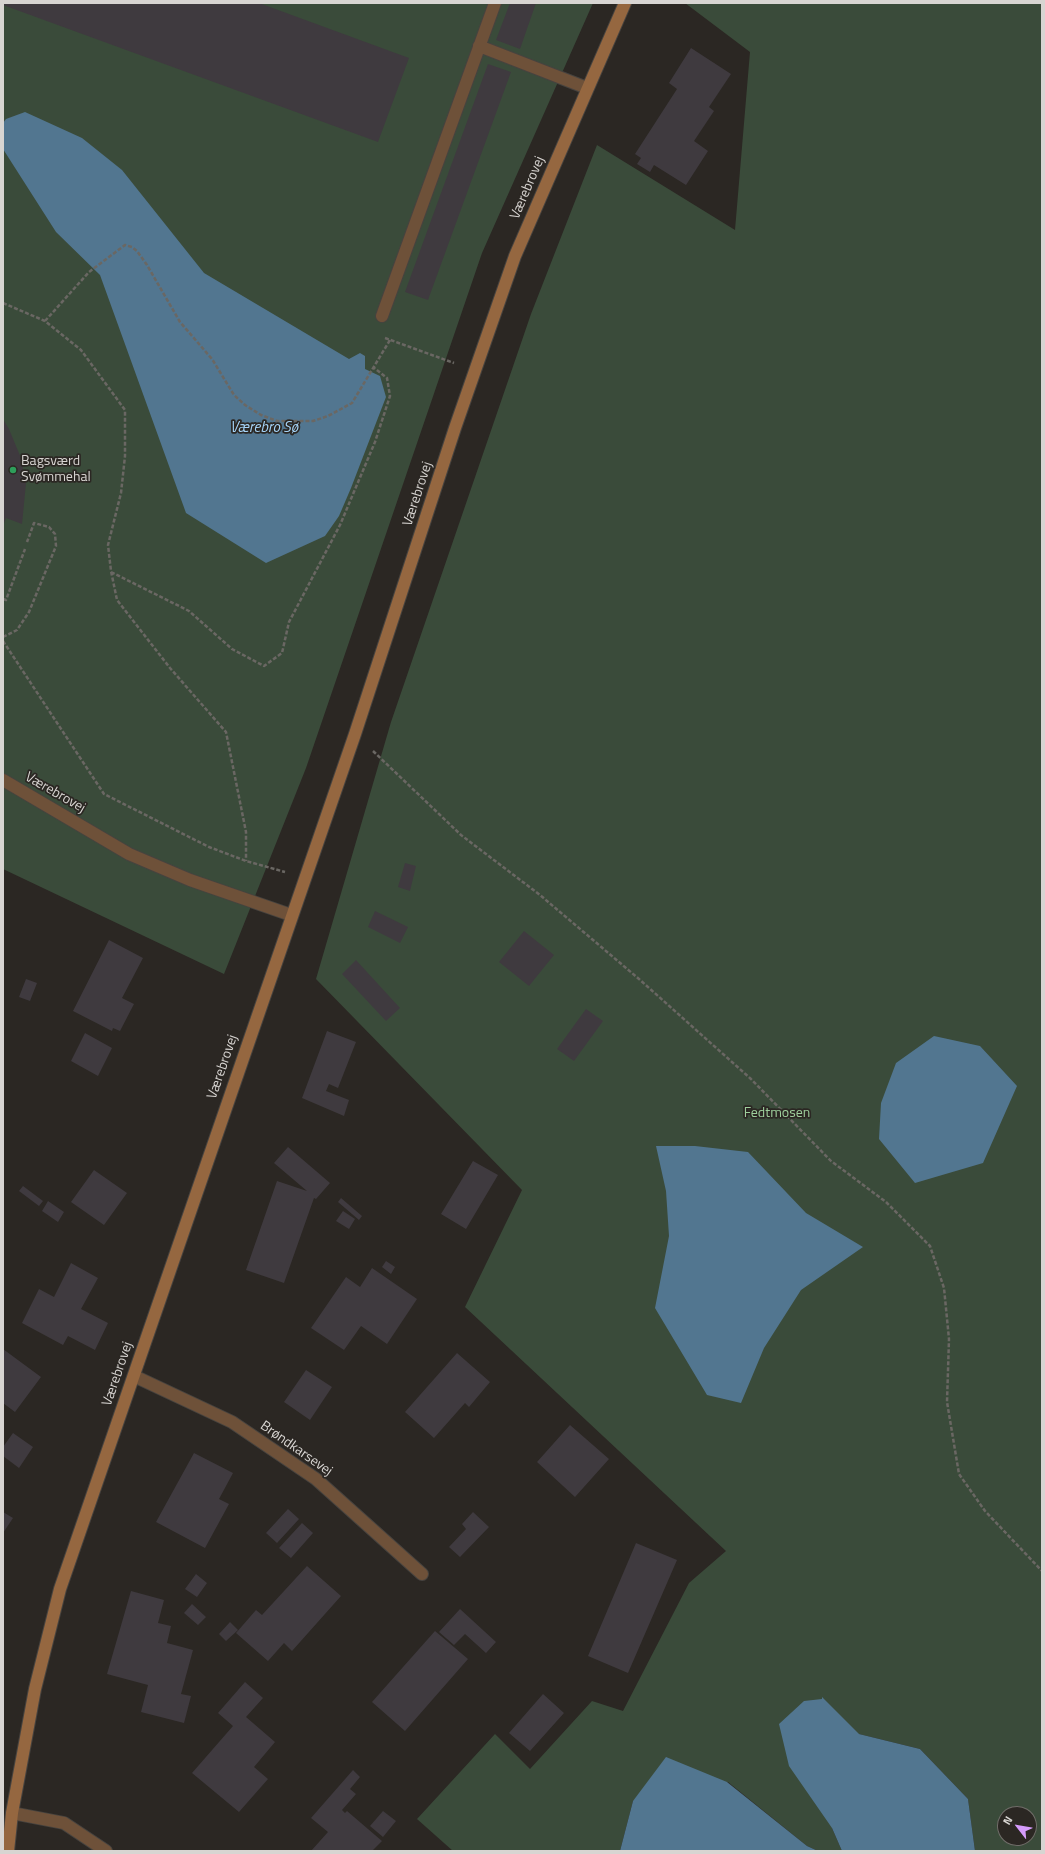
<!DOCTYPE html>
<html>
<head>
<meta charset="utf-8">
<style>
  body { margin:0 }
  #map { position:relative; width:1045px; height:1854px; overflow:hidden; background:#2b2723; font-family:"Titillium Web",sans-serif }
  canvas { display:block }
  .frame { position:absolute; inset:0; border:4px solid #d8d5d2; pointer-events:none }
  .north { position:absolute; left:997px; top:1806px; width:40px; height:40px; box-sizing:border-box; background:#2b2723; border:1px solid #706d69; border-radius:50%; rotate:301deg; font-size:11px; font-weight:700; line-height:16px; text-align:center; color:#d8d5d2 }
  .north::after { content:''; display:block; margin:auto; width:14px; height:18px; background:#d59bfb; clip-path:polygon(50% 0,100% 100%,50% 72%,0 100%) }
</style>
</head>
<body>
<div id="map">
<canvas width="1045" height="1854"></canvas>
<div class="frame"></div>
<div class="north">N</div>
</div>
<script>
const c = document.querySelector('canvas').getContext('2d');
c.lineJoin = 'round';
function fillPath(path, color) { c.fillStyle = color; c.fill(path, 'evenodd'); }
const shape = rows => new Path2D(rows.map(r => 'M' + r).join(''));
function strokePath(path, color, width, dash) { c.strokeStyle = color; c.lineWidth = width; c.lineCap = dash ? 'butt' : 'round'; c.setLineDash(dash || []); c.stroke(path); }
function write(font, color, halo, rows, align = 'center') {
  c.font = font + ' "Titillium Web",sans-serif'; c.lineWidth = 3.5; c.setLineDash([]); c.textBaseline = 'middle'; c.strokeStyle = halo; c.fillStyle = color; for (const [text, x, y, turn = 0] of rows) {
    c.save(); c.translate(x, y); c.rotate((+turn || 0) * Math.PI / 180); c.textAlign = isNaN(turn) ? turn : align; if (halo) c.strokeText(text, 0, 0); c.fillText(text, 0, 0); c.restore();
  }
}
fillPath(shape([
  [3,3,593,3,482,253,306,768,224,974,3,869],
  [685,3,1042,3,1042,1851,975,1851,968,1799,920,1749,859,1734,832,1828,842,1851,818,1851,807,1846,728,1782,633,1801,620,1851,453,1851,417,1819,495,1734,530,1769,592,1701,623,1711,689,1583,726,1551,465,1307,522,1190,316,979,391,722,531,314,597,145,735,230,750,52],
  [1005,1814,1029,1814,1029,1838,1005,1838]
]), '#3a4b3a');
fillPath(shape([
  [25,112,82,138,122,170,204,273,349,359,360,353,365,356,365,369,380,376,386,397,351,488,339,516,325,536,266,563,186,513,100,275,56,232,3,149,3,123,6,119],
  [934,1036,980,1046,1017,1086,983,1163,915,1183,879,1139,881,1103,896,1063],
  [656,1146,695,1146,748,1152,806,1213,863,1247,801,1290,764,1348,741,1403,707,1395,655,1308,669,1236,666,1191],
  [822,1697,859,1734,920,1749,968,1799,975,1851,842,1851,832,1828,789,1766,779,1724,804,1701,822,1699],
  [666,1757,727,1782,807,1846,818,1851,620,1851,633,1801]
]), '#527690');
fillPath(shape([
  [3,3,259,3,409,58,378,142,3,5],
  [510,3,536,3,520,49,496,40],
  [691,48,731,74,709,107,714,111,694,141,708,151,686,185,654,165,650,172,637,164,641,158,635,154,677,89,669,83],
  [488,64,511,72,428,300,405,292],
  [3,419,9,429,21,458,26,483,22,524,6,518,3,526],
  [405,863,416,866,410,891,398,887],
  [375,911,408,927,400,943,368,927],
  [524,931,554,955,529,986,499,962],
  [109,940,143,958,122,998,134,1004,120,1031,113,1028,112,1031,73,1011],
  [356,960,400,1008,386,1021,342,974],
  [26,979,37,983,30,1001,19,997],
  [586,1009,603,1021,574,1061,557,1049],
  [327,1031,356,1042,338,1088,329,1084,326,1091,349,1100,344,1116,302,1098],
  [85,1033,112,1048,98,1076,71,1061],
  [288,1147,330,1183,316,1199,314,1198,284,1283,246,1270,277,1181,307,1191,274,1163],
  [473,1161,498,1175,466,1229,441,1214],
  [94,1170,127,1193,104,1225,71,1202],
  [23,1186,43,1201,39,1206,19,1191],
  [341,1198,362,1216,359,1220,338,1202],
  [48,1201,64,1212,58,1222,42,1211],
  [343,1211,355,1219,349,1229,336,1221],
  [386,1261,395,1267,391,1274,382,1267],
  [71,1263,98,1278,81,1309,108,1323,95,1350,68,1336,63,1345,22,1323,39,1289,54,1297],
  [372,1268,417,1299,387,1344,361,1326,344,1350,311,1328,346,1277,360,1287],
  [3,1349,41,1377,15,1412,3,1403],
  [457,1353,490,1382,469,1407,465,1403,434,1438,405,1412],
  [306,1370,332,1387,310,1420,284,1402],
  [570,1425,609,1459,575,1497,537,1462],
  [13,1433,33,1447,19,1468,3,1456,3,1447],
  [194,1453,233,1473,219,1499,229,1504,205,1548,156,1522],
  [288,1509,299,1519,277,1543,266,1533],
  [3,1512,13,1518,3,1533],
  [473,1512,489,1527,460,1557,449,1547,466,1529,462,1524],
  [302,1523,313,1533,291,1558,279,1548],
  [636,1543,677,1560,628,1673,588,1656],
  [307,1566,341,1596,292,1651,284,1643,268,1661,236,1633,256,1610,262,1615],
  [196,1574,207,1583,197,1597,185,1589],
  [131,1591,164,1600,158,1623,171,1626,167,1643,193,1650,181,1694,191,1696,184,1723,141,1712,148,1685,107,1674],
  [192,1604,206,1617,198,1625,184,1613],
  [460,1609,496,1642,486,1653,465,1634,454,1645,439,1632],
  [230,1622,238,1630,226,1641,219,1634],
  [435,1631,468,1659,405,1731,372,1702],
  [245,1682,263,1698,246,1717,275,1742,254,1767,268,1779,239,1812,192,1773,233,1726,218,1713],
  [543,1694,564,1713,530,1751,509,1733],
  [353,1770,360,1777,350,1789,356,1794,342,1810,345,1813,347,1811,382,1841,372,1851,311,1851,328,1832,311,1818],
  [383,1811,396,1821,383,1837,370,1826]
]), '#3f3a3f');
const lane = shape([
  [479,46,587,88],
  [382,316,495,3],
  [3,780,129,854,190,880,291,915]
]);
const street = shape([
  [134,1376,232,1422,316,1479,422,1574],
  [12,1813,64,1823,106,1851]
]);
const secondary = shape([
  [8,1851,12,1813,35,1689,60,1589,355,734,455,428,515,256,625,3]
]);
strokePath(lane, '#47433f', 14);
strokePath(street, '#47433f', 14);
strokePath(secondary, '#47433f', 14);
strokePath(shape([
  [3,303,45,321,81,350,125,410,125,456,121,493,108,545,111,571,117,600,170,668,226,732,246,832,246,861],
  [45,321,89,272,125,245,132,247,137,251,147,265,180,322,212,359,234,395,245,405,261,415,277,421,313,421,328,416,352,403,390,340],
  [385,338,454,363],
  [111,572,189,611,232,649,264,666,282,653,289,622,340,525,375,442,390,396,387,378,373,367],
  [3,599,6,600,25,549],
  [3,637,17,630,29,612,56,546,55,534,49,527,34,523,27,542],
  [3,641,104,794,209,847,246,861,285,872],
  [373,751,461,835,540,895,639,979,751,1079,831,1161,886,1202,930,1246,944,1288,949,1339,947,1402,959,1474,985,1511,1042,1571]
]), '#6a6763', 2.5, [4, 2]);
strokePath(lane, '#6e5139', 12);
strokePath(street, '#6e5139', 12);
strokePath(secondary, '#956740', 12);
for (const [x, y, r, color] of [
  [13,470,4,"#2e9e5b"]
]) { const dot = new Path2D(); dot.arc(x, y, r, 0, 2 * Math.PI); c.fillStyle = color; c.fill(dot); strokePath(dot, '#2b2723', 1.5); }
write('14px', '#d8d5d2', '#2b2723', [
  ["Værebrovej",528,188,-67],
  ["Værebrovej",418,494,-72],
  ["Værebrovej",55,793,30],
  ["Værebrovej",223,1067,-71],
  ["Værebrovej",118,1374,-71],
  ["Brøndkarsevej",296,1449,35]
]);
write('14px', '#d8d5d2', '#2b2723', [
  ["Bagsværd",21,462],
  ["Svømmehal",21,478]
], 'left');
write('14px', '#9ecf9c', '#2b2723', [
  ["Fedtmosen",777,1114]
]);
write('italic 15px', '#a6d5f9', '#2b2723', [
  ["Værebro Sø",264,428]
]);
</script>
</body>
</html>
